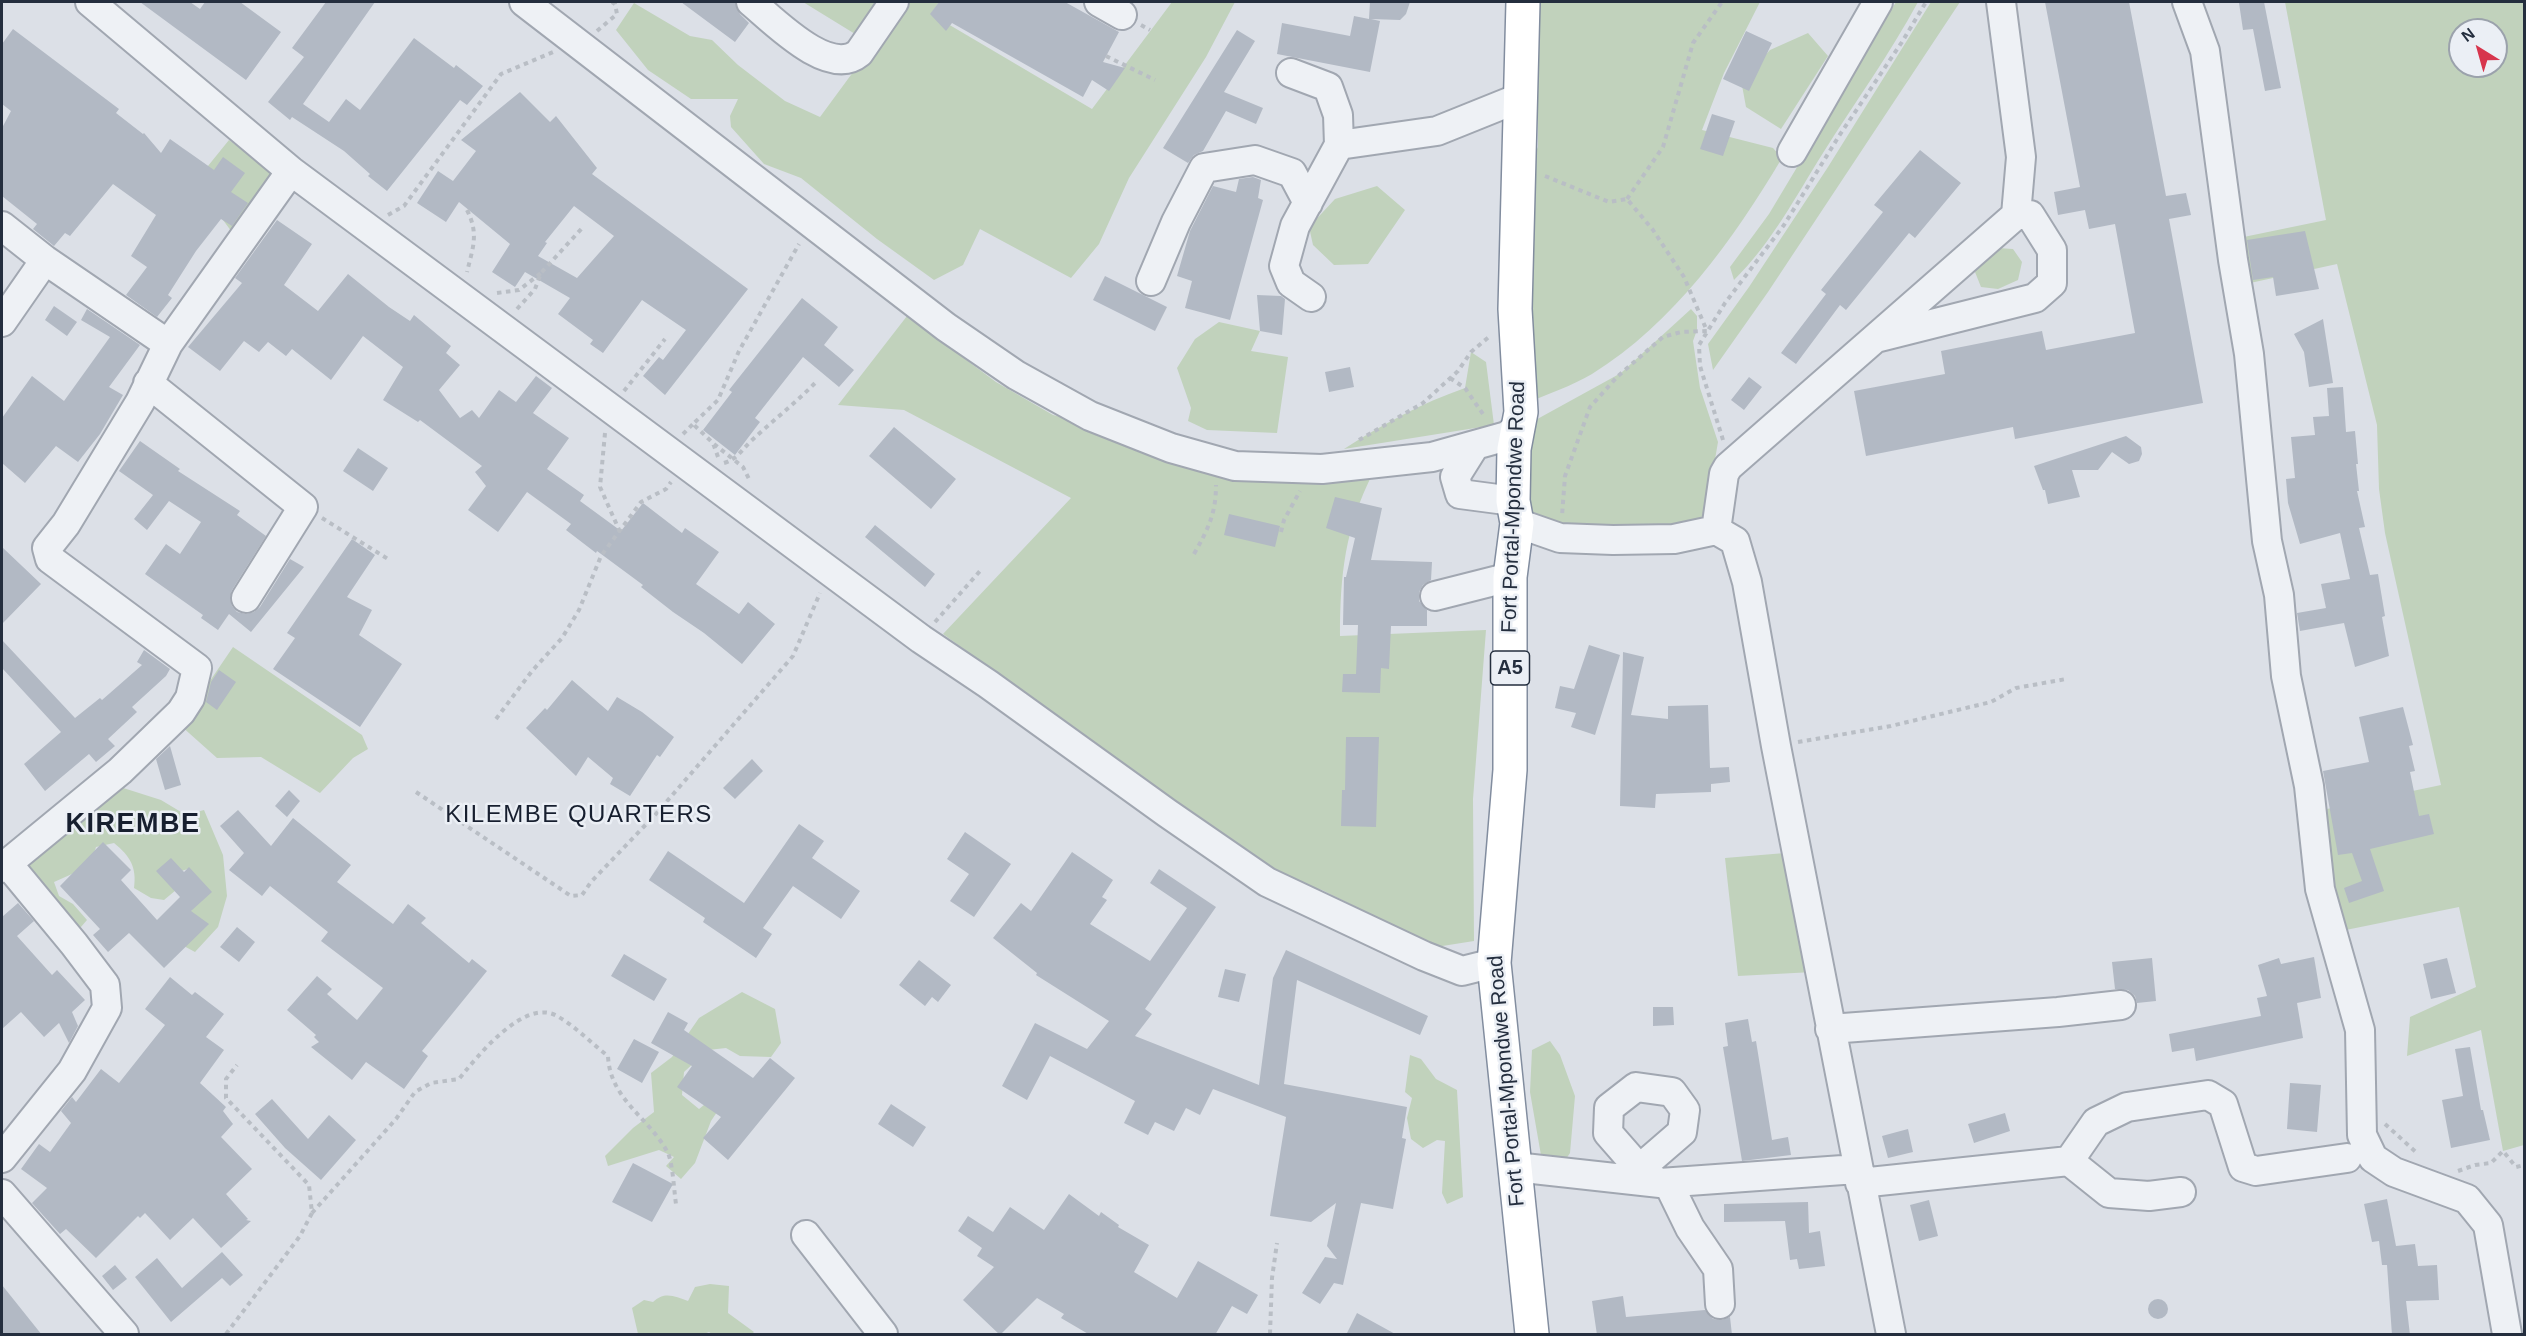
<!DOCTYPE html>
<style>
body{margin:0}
#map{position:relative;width:2526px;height:1336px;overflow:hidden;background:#dce0e7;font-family:Helvetica,sans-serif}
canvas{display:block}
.frame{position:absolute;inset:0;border:3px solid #242e3e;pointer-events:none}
.north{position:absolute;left:2448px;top:18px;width:60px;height:60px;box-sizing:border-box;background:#ebeff5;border:2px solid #9ba2ac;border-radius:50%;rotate:323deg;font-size:16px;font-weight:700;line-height:24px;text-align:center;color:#242e3e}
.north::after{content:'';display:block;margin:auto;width:21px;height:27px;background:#d7354d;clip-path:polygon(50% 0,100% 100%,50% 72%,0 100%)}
</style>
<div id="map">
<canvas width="2526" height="1336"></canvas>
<div class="frame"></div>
<div class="north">N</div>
</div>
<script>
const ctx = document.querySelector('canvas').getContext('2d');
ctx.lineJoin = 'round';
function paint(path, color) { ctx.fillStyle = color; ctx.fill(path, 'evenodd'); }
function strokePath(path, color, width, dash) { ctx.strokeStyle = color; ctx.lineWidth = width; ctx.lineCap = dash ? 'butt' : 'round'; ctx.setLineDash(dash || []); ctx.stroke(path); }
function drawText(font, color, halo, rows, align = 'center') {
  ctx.font = font + ' Helvetica,sans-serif'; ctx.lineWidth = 5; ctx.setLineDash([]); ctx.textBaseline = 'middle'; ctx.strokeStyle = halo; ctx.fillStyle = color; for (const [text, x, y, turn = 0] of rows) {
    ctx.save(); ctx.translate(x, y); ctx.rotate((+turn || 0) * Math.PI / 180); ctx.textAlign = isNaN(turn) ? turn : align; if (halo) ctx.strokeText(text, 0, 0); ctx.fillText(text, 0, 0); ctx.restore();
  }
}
paint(new Path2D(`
 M803 2H939L931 14 1092 109 1172 2H1235L1206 57 1129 178 1099 244 1071 278 980 229 963 265 934 280 877 239 801 178 764 164 731 127 730 116 738 99H691L648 70 616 30 634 3 690 36 712 40 738 65 785 101 820 117 873 45Z
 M1538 2H1760L1724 73 1702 130 1773 148 1782 158C1733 240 1674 323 1592 374 1572 386 1547 394 1525 404L1529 166 1538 147Z
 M1896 2H1918C1890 54 1855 102 1823 153 1796 196 1771 244 1734 280L1730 267 1769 214Z
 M1931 2H1960L1768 292 1713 370 1708 344 1749 287 1828 167Z
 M2285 2H2524V1145L2503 1151 2481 1030 2407 1056 2410 1017 2476 987 2459 907 2336 932 2322 810 2441 785 2385 533 2379 489 2377 425 2337 264 2241 285 2234 239 2326 220ZM2460 30H2496V66H2460Z
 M1808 33 1828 56 1781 129 1746 107 1741 80 1770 50Z
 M229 140 268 169 277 179 237 239 195 182Z
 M1377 186 1405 210 1368 264 1334 265 1313 245 1309 227 1335 199Z
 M1998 248 2013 249 2022 262 2018 280 1998 289 1981 287 1975 272 1984 258Z
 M1691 309 1697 316V330L1693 341 1700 388 1718 442 1709 494 1701 519 1665 539 1532 534 1521 428 1621 373Z
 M907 316 996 382 1053 415 1096 426 1180 466 1245 476 1373 473C1345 528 1340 575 1340 636L1486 630 1473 799 1474 941 1436 947 1322 890 1290 883 1190 813 943 634 1071 498 904 410 838 405Z
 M1219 322 1260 331 1251 351 1288 357 1277 433 1207 430 1188 421 1191 408 1177 368 1195 339Z
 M1471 352 1486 362 1494 425 1344 449C1383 424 1422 403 1465 388Z
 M233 647 362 735 368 749 353 758 320 793 261 757 217 758 180 725Z
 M117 786 161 800 186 815 204 810 223 855 227 896 218 927 195 952 182 945 180 927 195 905 188 869 178 872 176 890 164 900 151 898 134 888C137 867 130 856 114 843L96 847 90 866 54 882 59 896 73 904 87 920 74 935 17 852Z
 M1785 853 1813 972 1738 976 1725 858Z
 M742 992 775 1009 781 1043 771 1057 740 1056 726 1048 708 1050 684 1072 682 1095 699 1109 715 1096 729 1094 711 1121 695 1163 681 1179 666 1166 674 1157 659 1150 608 1166 605 1156 633 1128 654 1112 651 1073 672 1057 699 1018Z
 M1550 1041 1560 1055 1575 1096 1570 1153 1560 1168 1542 1161 1530 1092 1532 1050Z
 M1410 1055 1421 1059 1436 1079 1457 1090 1463 1197 1447 1204 1442 1193 1445 1141 1437 1140 1423 1148 1411 1139 1407 1118 1412 1098 1405 1092Z
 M710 1284 729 1286 728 1313 754 1332 752 1334H712L709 1332 704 1334H638L632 1308 644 1300 653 1302C664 1291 675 1296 688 1301L695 1287Z`), '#c1d2bc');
paint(new Path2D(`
 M140 2H190L200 9 205 2H240L281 32 246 80Z
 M326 2H375L303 104 329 122 346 99 360 110 414 38 454 68 456 65 483 86 467 105 460 100 387 191 368 176 370 174 344 151 292 117 290 120 268 102 304 57 292 48Z
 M681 2H735L740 14 749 23 735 42Z
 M939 2H1065L1119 32 1103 62 1125 68 1109 91 1092 80 1083 97 952 23 946 31 930 14Z
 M1370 2H1410L1406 14 1400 20 1371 19 1380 21 1370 72 1277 54 1282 23 1350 36 1354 16 1369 19Z
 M2045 2H2129L2166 196 2186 193 2191 215 2169 219 2203 403 2015 439 2013 427 1866 456 1854 391 1945 374 1941 351 2042 331 2046 350 2135 333 2115 224 2089 229 2085 210 2058 215 2054 192 2080 187Z
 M2250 2H2264L2281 88 2265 91 2253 29 2243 30 2239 3Z
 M13 29 119 109 116 113 143 134 144 133 161 153 170 139 214 170 223 157 245 173 231 192 248 203 232 226 221 219 196 251 168 295 172 298 157 317 126 295 147 267 131 256 156 215 113 184 70 236 65 233 54 246 33 229 37 224 2 196V128L11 111 2 104V44Z
 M1237 30 1255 41 1224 92 1263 108 1256 124 1226 111 1203 151 1194 155 1188 163 1163 148Z
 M1746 31 1772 43 1749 91 1723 79Z
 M520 92 550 122 556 116 597 168 592 174 748 289 665 395 643 376 659 357 663 360 686 330 642 300 603 353 590 344 593 340 558 314 570 298 525 272 515 287 492 272 510 244 459 202 446 222 417 203 438 171 453 181 476 151 461 140ZM574 206 614 236 577 278 538 256 547 243 545 242Z
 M1712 114 1735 121 1723 156 1700 149Z
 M1920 150 1961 183 1915 238 1909 233 1846 310 1840 305 1796 364 1781 353 1826 294 1821 290 1883 212 1874 205Z
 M1253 177 1261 180 1258 198 1263 200 1230 320 1185 308 1192 281 1177 276 1190 231 1213 186 1236 192 1239 179Z
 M277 220 312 244 284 285 318 311 348 274 389 307 410 321 414 315 451 346 446 353 460 365 439 390 460 418 472 410 479 418 499 390 516 402 536 376 552 388 533 413 569 438 547 469 584 495 580 501 621 531 643 503 682 533 685 528 719 552 696 584 739 614 748 602 775 624 742 664 704 633 673 612 641 587 643 585 597 551 596 553 566 530 571 524 527 492 498 532 468 510 486 486 475 472 482 466 420 420 418 422 383 400 403 367 363 336 331 380 292 349 286 356 268 342 259 352 244 341 220 371 188 347 242 283 235 278Z
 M2305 231 2319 289 2276 296 2273 277 2253 280 2247 240Z
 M1105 276 1167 307 1155 331 1093 300Z
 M1257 295 1281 296 1285 299 1282 335 1260 331Z
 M802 298 838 327 824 345 854 370 839 387 803 357 755 418 760 422 735 455 703 430 732 392 729 390Z
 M54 306 77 322 67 336 45 320Z
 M87 309 140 345 109 387 123 395 100 434 78 462 56 446 25 483 2 463V418L32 376 64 401 110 337 81 320Z
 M2323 319 2333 383 2309 387 2304 352 2294 334Z
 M1350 367 1354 387 1329 392 1325 372Z
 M1749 377 1762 387 1744 410 1731 400Z
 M2343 387 2346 432 2355 431 2358 464H2356L2359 491H2357L2365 527 2359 528 2370 575 2378 574 2385 616 2382 617 2389 656 2355 667 2344 623 2300 631 2297 613 2326 608 2321 584 2350 579 2340 533 2300 544 2288 503 2286 479 2295 478 2291 437 2315 435 2313 417 2329 416 2327 388Z
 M894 427 956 479 931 509 869 456Z
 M2126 436 2141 447 2142 454 2139 461 2129 464 2112 452 2098 470H2072L2080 497 2048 504 2045 490H2043L2034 466Z
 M140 441 180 469 178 471 240 511 237 515 266 536 232 590 230 598 232 606 237 612 246 614 254 612 260 607 290 559 304 567 251 632 229 614 218 630 201 618 203 615 145 574 166 544 180 554 201 522 169 501 147 530 134 519 153 495 119 471Z
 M358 448 388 468 373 491 343 471Z
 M1335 497 1382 508 1371 560 1432 562 1431 580 1423 585 1419 592V601L1427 610V626H1391L1389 669 1381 668 1380 693 1342 692 1343 674H1356L1358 625H1343L1344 577H1346L1355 538 1326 528Z
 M1229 514 1280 526 1275 547 1224 535Z
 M875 525 935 574 925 587 865 537Z
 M352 539 375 555 347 597 372 610 359 635 402 664 360 727 273 669 295 638 287 633Z
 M2 547 41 584 2 624Z
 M2 640 75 718 100 698 102 700 142 665 137 662 144 650 170 669 166 676 132 707 137 712 108 739 115 746 96 762 89 754 45 791 24 764 61 732 2 668Z
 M1589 645 1620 655 1595 735 1571 727 1576 713 1555 708 1560 686 1574 689Z
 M1623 652 1644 657 1631 715 1668 719V706L1708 705 1710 768 1729 767 1730 782 1711 784V792L1656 794 1655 808 1620 806Z
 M219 670 236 682 217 710 206 702 211 682Z
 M572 680 608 711 617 697 642 712 674 737 660 757 657 755 630 796 610 784 613 778 588 757 576 776 526 728 545 708 547 710Z
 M2403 707 2413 745 2409 746 2415 771 2410 772 2419 816 2429 814 2434 834 2370 849 2384 891 2349 903 2344 888 2362 881 2352 853 2338 855 2323 771 2369 762 2359 717Z
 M1346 737H1379L1376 827 1341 826 1342 790H1345Z
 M170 746 181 785 165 790 156 759Z
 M752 759 763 771 735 799 723 788Z
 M289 790 300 801 287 817 275 806Z
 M238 810 271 846 293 818 351 865 337 882 393 924 408 904 426 918 421 923 469 963 472 959 487 971 422 1051 428 1056 404 1089 366 1062 352 1080 311 1047 319 1042 314 1037 316 1035 287 1010 317 976 332 989 327 994 357 1020 383 988 321 941 328 932 270 886 262 896 229 870 244 853 220 826Z
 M799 824 824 841 812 858 860 891 841 919 793 886 763 928 772 934 756 958 703 922 705 918 649 880 668 851 744 903Z
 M965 832 1011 864 974 917 950 901 969 874 947 859Z
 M103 842 131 870 121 880 157 920 180 897 156 871 171 858 184 872 189 867 212 892 191 911 209 924 164 968 129 933 108 952 93 935 100 929 60 886Z
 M1072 852 1113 880 1102 897 1107 900 1090 924 1150 961 1187 908 1150 883 1159 869 1216 907 1145 1009 1152 1014 1135 1036 1259 1085 1273 978 1286 950 1428 1016 1420 1035 1297 980 1284 1084 1407 1107 1402 1138 1406 1139 1393 1209 1361 1203 1343 1285 1334 1283 1320 1304 1302 1293 1325 1257 1337 1259 1327 1246 1336 1203 1311 1222 1270 1216 1286 1117 1213 1089 1200 1115 1186 1108 1174 1131 1155 1122 1148 1135 1124 1123 1135 1101 1050 1056 1027 1100 1002 1086 1035 1023 1087 1049 1109 1021 1036 975 1037 973 993 938 1021 903 1031 911Z
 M18 903 34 921 17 936 52 975 57 970 85 1000 72 1012 78 1026 69 1043 59 1023 44 1037 21 1012 2 1029V917Z
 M237 927 255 942 239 962 220 947Z
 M624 954 667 979 654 1001 611 976Z
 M2314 957 2321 998 2297 1003 2303 1038 2196 1061 2194 1048 2172 1052 2169 1034 2261 1016 2257 998 2267 996 2258 965 2279 958 2281 964Z
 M2152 958 2156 1001 2137 1003 2135 996 2128 990 2115 989 2112 962Z
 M2447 958 2456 993 2431 999 2423 964Z
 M919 960 951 985 938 1002 932 997 925 1006 899 985Z
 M1225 969 1246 974 1239 1002 1218 997Z
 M170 977 192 995 195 992 224 1014 206 1037 224 1050 200 1083 226 1107 223 1111 233 1124 221 1137 252 1169 226 1194 248 1219 246 1220 251 1221 221 1248 193 1218 170 1240 145 1213 140 1218 138 1216 96 1258 66 1229 60 1234 32 1203 47 1188 21 1169 39 1144 50 1152 71 1123 61 1111 72 1097 76 1102 101 1069 119 1083 165 1025 145 1009Z
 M1653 1007H1673L1674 1025 1653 1026Z
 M668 1012 688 1023 684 1030 753 1078 770 1058 795 1078 728 1160 703 1138 721 1117 677 1087 692 1066 651 1043Z
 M1748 1019 1752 1042 1756 1041 1772 1140 1788 1137 1791 1155 1742 1161 1723 1047 1728 1046 1725 1023Z
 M634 1039 659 1052 642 1083 617 1069Z
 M2470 1047 2481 1110H2483L2490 1140 2451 1148 2442 1100 2463 1096 2455 1049Z
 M2290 1083 2321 1085 2317 1132 2287 1129Z
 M272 1099 308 1139 329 1115 356 1140 321 1180 285 1148 255 1114Z
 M891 1104 926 1127 913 1147 878 1124Z
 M2005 1113 2010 1131 1974 1143 1968 1124Z
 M1908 1129 1913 1152 1888 1158 1882 1136Z
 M633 1163 673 1184 652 1222 612 1202Z
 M1069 1194 1099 1216 1101 1212 1119 1225 1118 1227 1149 1245 1134 1272 1177 1298 1198 1261 1258 1295 1247 1314 1232 1306 1215 1335H1090L1061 1318 1064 1314 1037 1298 1000 1335 963 1300 994 1267 977 1256 982 1248 958 1231 968 1216 993 1232 1010 1207 1044 1230Z
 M2387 1199 2396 1246 2415 1244 2418 1266 2437 1265 2439 1300 2406 1301 2410 1335H2392L2387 1265H2382L2379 1241 2372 1242 2364 1204Z
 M1929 1200 1938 1236 1919 1241 1910 1205Z
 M1808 1202 1809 1233 1820 1231 1825 1266 1799 1269 1797 1259 1790 1260 1785 1221 1724 1222V1204Z
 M222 1252 243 1275 230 1286 222 1278 171 1322 135 1277 157 1258 182 1288Z
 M115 1265 127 1279 113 1290 102 1276Z
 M2 1285 42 1335H2Z
 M1623 1296 1626 1317 1705 1310 1713 1319 1722 1320 1730 1317 1732 1335H1597L1592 1301Z
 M2148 1309a10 10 0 1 1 20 0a10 10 0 1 1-20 0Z
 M1357 1313 1397 1335H1346Z`), '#b2b9c4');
const minor = new Path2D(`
 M90 2 291 171 921 639 988 684 1167 813 1267 882 1424 956 1462 971 1494 963
 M524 2 946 327 1016 375 1090 416 1171 448 1235 466 1322 469 1432 457 1507 436 1520 425
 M751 2C774 21 829 78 859 53L894 2
 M1099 2 1122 15
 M2001 2 2021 157 2016 215
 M2187 2 2205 51 2233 260 2249 354 2267 541 2279 595 2286 676 2309 786 2320 889 2360 1030 2362 1135 2373 1158 2394 1172 2467 1199 2488 1225 2507 1334
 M1291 73 1328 87 1338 115 1339 145 1295 226 1284 266 1291 283 1311 297
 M1339 145 1437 131 1519 98
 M1792 152 1878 2
 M2 226 45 260 168 344
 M1151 281 1176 222 1204 168 1255 160 1292 173 1308 203
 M2 322 45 260
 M148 383 303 507 246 598
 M1475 445 1455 477 1460 494 1513 501
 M1517 523 1560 538 1613 540 1674 539 1716 530 1735 541 1747 582 1776 746 1891 1334
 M1716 530 1724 474 1728 467 2016 215H2030L2052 250V283L2035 298 1876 338
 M1435 596 1510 577
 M2 868 120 771 181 712 190 698 197 668 50 559 47 548 66 524 140 402 168 344 291 171
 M1830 1029 2058 1012 2121 1005
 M2 1158 72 1071 107 1008 105 985 74 944 7 863
 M2069 1161 2096 1122 2127 1107 2208 1095 2223 1104 2243 1167 2256 1171 2347 1158
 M1515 1167 1660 1183 1857 1169
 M1643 1173 1645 1164 1682 1132 1685 1110 1672 1092 1636 1087 1609 1108 1608 1133 1643 1173 1660 1183
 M1668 1183 1690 1228 1718 1269 1720 1304
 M1860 1183 2069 1161 2109 1193 2149 1196 2181 1192
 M2 1194 124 1334
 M806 1235 883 1334`);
const highway = new Path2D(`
 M1523 2 1515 309 1521 412 1514 449 1513 501 1517 523 1510 577V770L1494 963 1532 1334`);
strokePath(minor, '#a1a7b1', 32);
strokePath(highway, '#828d9f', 36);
strokePath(new Path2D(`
 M1141 25 1150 30
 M597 31 617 14 615 4 612 2
 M1106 56 1155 80
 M1545 176 1609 202 1627 199 1653 230 1684 277 1707 331 1681 332 1663 337 1618 376 1590 407 1565 476 1562 516
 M1627 199 1663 147 1693 43 1722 2
 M467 210C479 234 473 247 467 272
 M388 215 404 206 501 74 553 52
 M497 293 519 290 541 273
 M517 309 535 289 541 273 584 226
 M1450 378 1465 388 1485 417
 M624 391 665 339
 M605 433 600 487 620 532
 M683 434 693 424
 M1359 440 1423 403 1458 371 1471 352 1490 336
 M1723 440 1700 366 1699 345 1725 303 1784 225 1839 136 1902 42 1926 2
 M714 444 743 467 750 481
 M718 457 713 443 693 424 718 400 739 351 799 244
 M724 463C737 459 741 451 750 442 772 421 796 403 818 380
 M322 518 388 559
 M1281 532 1284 520 1300 491
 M1194 554C1208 529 1216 514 1216 485
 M935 622 980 571
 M496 719 532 671 562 638 579 610 601 556 641 502 666 489 671 482
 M1798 742 1891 726 1991 702 2016 688 2066 679
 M416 792 571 896 582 895 591 882 655 815 793 656 820 593
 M2385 1124 2417 1153
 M2458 1171 2475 1165 2491 1163 2503 1151 2516 1167 2524 1165
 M312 1213 396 1119 415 1092 431 1083 459 1079C476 1058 524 997 557 1016 575 1026 591 1043 608 1056 610 1100 649 1117 668 1153 673 1165 674 1191 676 1204
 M226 1334 300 1236 312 1213 309 1185 226 1098V1079L237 1065
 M1270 1334 1272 1278 1277 1243`), '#b9bec5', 4, [4.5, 4.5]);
strokePath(minor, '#eef1f5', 28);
strokePath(highway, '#fff', 33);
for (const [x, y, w] of [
 [1510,668,39]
]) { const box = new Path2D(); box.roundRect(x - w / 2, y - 17, w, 34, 4.5); ctx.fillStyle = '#ebeff5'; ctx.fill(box); strokePath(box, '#242e3e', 1.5); }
drawText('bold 20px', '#242e3e', null, [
 ["A5",1510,668]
]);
drawText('21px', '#242e3e', '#ebeff5', [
 ["Fort Portal-Mpondwe Road",1514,507,-88],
 ["Fort Portal-Mpondwe Road",1507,1081,-95]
]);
ctx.letterSpacing = '1.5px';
drawText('24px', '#171f2f', '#ebeff5', [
 ["KILEMBE QUARTERS",579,815]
]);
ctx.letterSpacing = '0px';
ctx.letterSpacing = '1.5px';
drawText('bold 27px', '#171f2f', '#ebeff5', [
 ["KIREMBE",133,825]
]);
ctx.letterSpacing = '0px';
</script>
